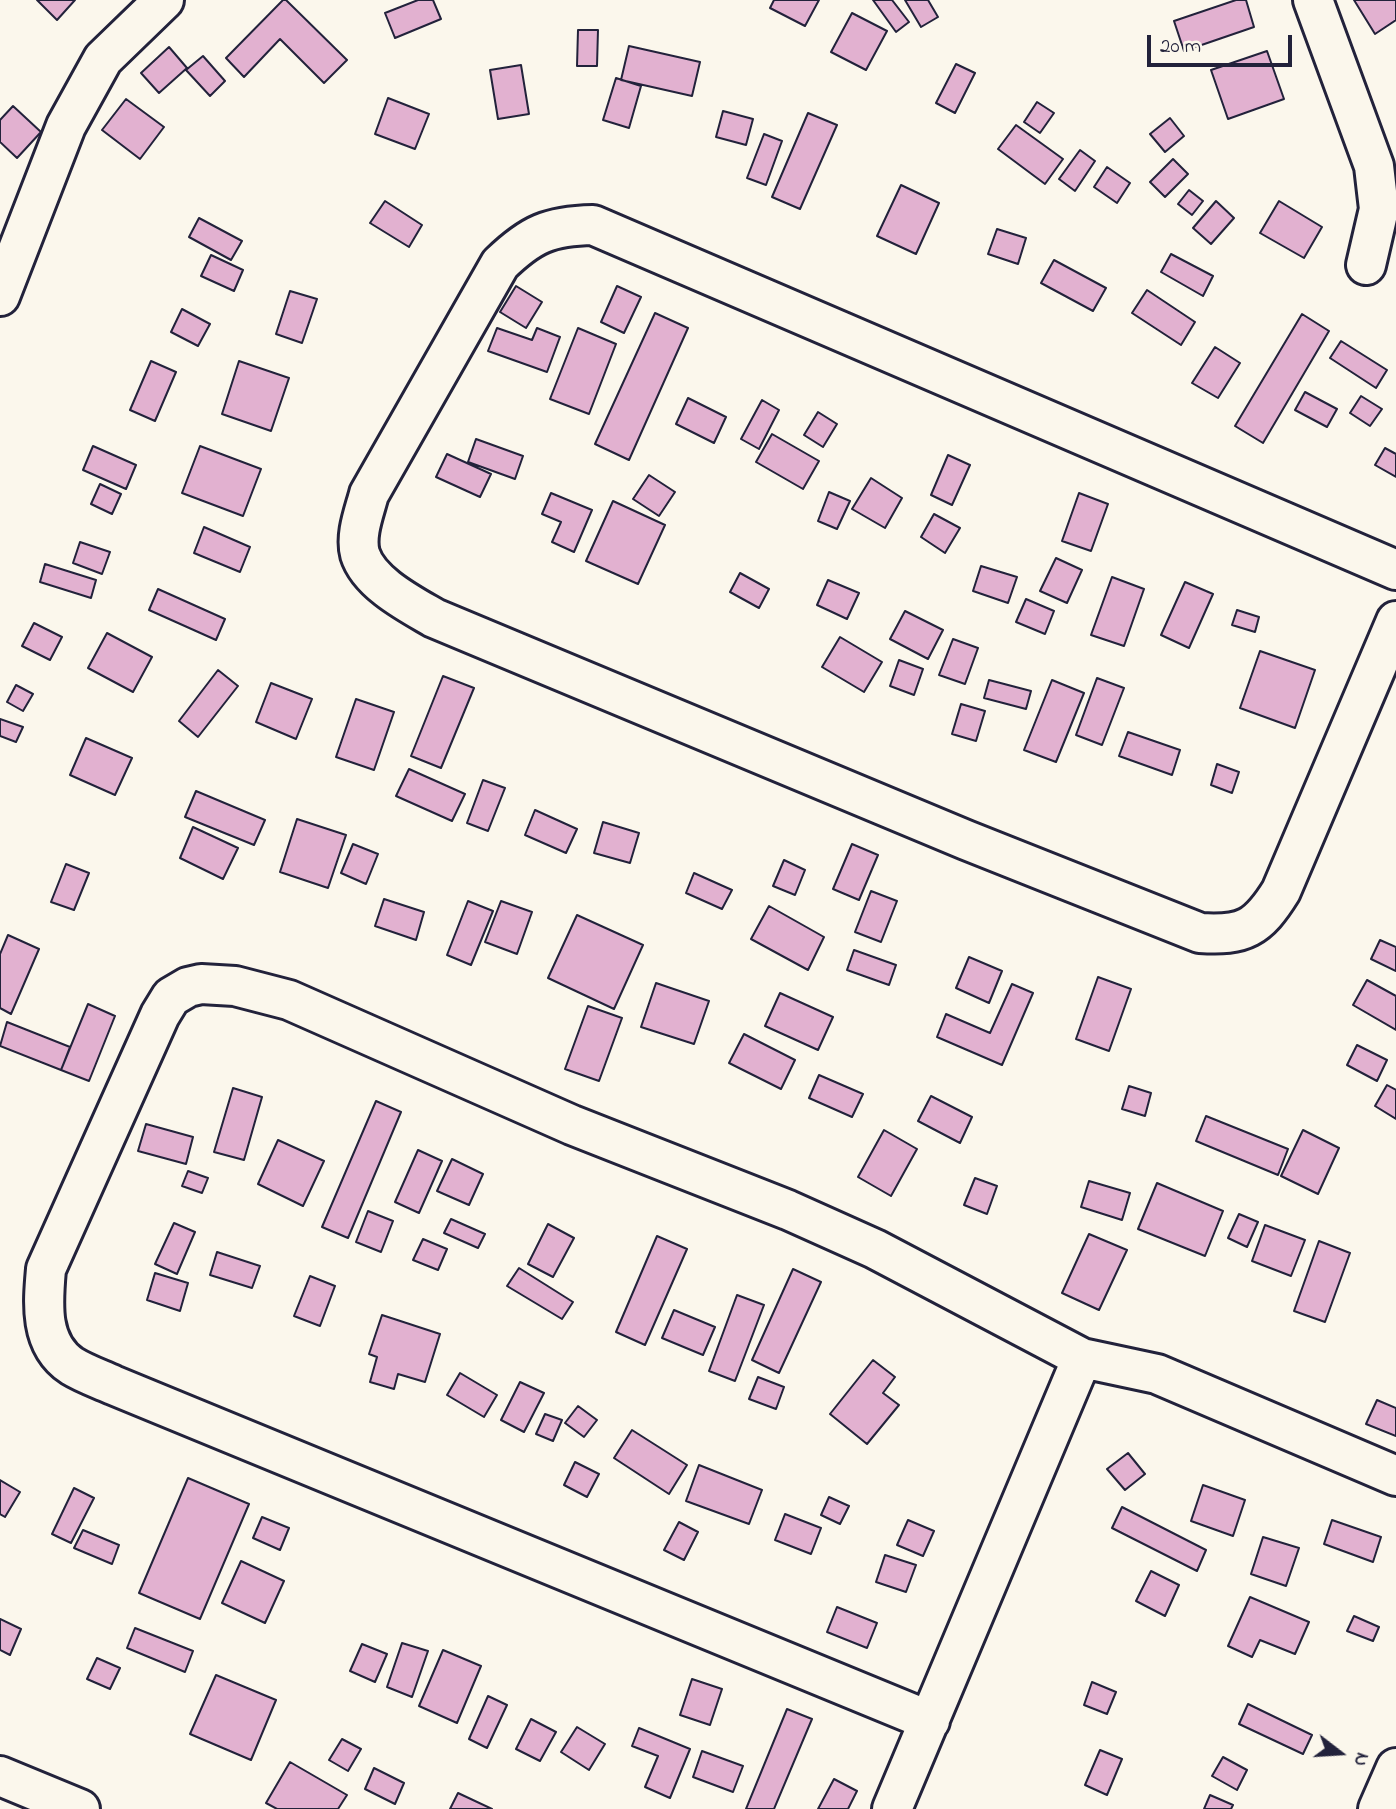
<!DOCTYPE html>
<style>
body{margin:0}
#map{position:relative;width:1396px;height:1809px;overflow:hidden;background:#fbf7ec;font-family:"Indie Flower",sans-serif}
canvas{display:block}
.north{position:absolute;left:1305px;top:1718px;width:70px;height:70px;-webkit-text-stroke:5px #fbf7ec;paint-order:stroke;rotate:107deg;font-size:19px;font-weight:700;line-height:28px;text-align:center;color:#22223b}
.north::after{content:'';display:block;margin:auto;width:24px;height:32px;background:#22223b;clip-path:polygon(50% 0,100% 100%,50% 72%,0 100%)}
.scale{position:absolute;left:1147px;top:35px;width:145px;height:32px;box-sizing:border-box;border:4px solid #22223b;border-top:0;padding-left:9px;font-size:21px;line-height:24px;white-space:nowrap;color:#22223b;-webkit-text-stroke:5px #fbf7ec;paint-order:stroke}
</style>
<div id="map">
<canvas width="1396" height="1809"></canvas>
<div class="north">N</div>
<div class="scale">20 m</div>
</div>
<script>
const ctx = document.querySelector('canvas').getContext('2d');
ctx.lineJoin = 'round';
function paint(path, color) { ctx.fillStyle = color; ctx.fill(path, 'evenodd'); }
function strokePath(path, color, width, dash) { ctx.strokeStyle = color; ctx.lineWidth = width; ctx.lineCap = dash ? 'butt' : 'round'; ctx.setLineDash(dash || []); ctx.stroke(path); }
const building = new Path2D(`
 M37 0H75L57 20Z
 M283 0H286L347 60 324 83 280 39 244 77 226 58Z
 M418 0H433L441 19 395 38 385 13Z
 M774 0H819L805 26 770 8Z
 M873 0H892L909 22 896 32Z
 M905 0H928L938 17 921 27Z
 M1236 0H1246L1254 27 1184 51 1174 21Z
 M1354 0H1396V20L1375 34Z
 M852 13 887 31 866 70 831 52Z
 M578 30H598L597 66H577Z
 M629 46 700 62 692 96 621 80Z
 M169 47 187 68 159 93 141 73Z
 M1267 51 1284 99 1228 119 1211 70Z
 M203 56 225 81 210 96 186 70Z
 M956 64 975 73 955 113 936 103Z
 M521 65 529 114 498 119 490 70Z
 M616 78 641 86 629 128 603 120Z
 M388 98 429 114 415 149 375 134Z
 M126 99 164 127 140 159 102 130Z
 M1037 102 1054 113 1040 133 1024 122Z
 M13 106 41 132 17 158 0 142V120Z
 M723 111 753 119 746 145 716 137Z
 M808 113 837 125 800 209 772 197Z
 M1170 118 1184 136 1165 152 1150 134Z
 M1016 125 1063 159 1045 184 998 149Z
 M764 134 782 141 766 185 747 178Z
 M1080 150 1095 161 1075 191 1059 179Z
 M1173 159 1188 174 1165 197 1150 182Z
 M1107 167 1130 183 1117 203 1094 187Z
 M901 185 939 203 916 254 877 236Z
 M1189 190 1203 201 1192 215 1178 204Z
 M385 201 422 225 409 247 370 223Z
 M1216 201 1234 218 1211 244 1193 228Z
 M1279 201 1322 227 1304 258 1260 233Z
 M199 218 242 241 231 260 189 237Z
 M997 229 1026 238 1018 264 988 254Z
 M1171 254 1213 276 1203 296 1161 272Z
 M211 255 243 270 234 291 201 276Z
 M1054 260 1106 288 1093 311 1041 283Z
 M516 286 542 302 526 328 500 312Z
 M617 286 641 297 624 333 601 322Z
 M1147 290 1195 322 1181 345 1132 313Z
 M290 291 317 299 302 343 276 334Z
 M182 309 210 324 198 346 171 332Z
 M655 313 688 328 629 460 595 444Z
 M1302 314 1329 331 1263 443 1235 426Z
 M497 328 532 340 537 328 560 337 547 372 488 351Z
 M578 328 616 344 589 414 550 399Z
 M1341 341 1387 370 1376 388 1330 358Z
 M1215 347 1240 363 1218 398 1192 383Z
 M151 361 176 372 155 421 130 410Z
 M239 361 289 378 271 431 222 414Z
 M1305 392 1337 409 1327 427 1295 410Z
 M1361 396 1382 409 1370 426 1350 413Z
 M688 398 726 417 714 443 676 424Z
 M762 400 779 410 759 449 741 439Z
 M818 412 837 424 823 447 804 435Z
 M772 434 819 461 803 489 756 462Z
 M476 439 523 456 515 479 468 462Z
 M93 446 136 465 126 489 83 470Z
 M200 446 261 469 243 516 182 493Z
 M1385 448 1396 454V477L1375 465Z
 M447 454 491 474 480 497 436 477Z
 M948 455 970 465 952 505 931 495Z
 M649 475 675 492 659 516 633 499Z
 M871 478 902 498 885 528 852 509Z
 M100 484 121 494 112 514 91 504Z
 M829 492 850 501 837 529 818 521Z
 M551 493 592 510 574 552 552 542 561 522 542 514Z
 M1079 493 1108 504 1091 551 1062 541Z
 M613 501 665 525 638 584 586 561Z
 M934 514 960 528 945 553 921 537Z
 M204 527 250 547 240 572 194 553Z
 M80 542 110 552 102 574 73 563Z
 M1056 558 1082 570 1067 603 1040 591Z
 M45 564 96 580 91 598 40 582Z
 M981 566 1017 577 1008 603 973 591Z
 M740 573 769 589 759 608 730 592Z
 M1112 577 1144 589 1124 646 1091 635Z
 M828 580 859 593 847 619 817 605Z
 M1185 582 1213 594 1189 648 1161 635Z
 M158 589 225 619 216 640 149 610Z
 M1026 599 1054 611 1045 634 1016 622Z
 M1237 610 1259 617 1255 632 1232 625Z
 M905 611 943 630 928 659 890 639Z
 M34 623 62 637 50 660 22 646Z
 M107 633 152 657 133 692 88 668Z
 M840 637 882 662 864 692 822 667Z
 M953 639 978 648 965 684 939 675Z
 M1260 651 1315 670 1295 728 1240 708Z
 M899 660 923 669 914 695 890 686Z
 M218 670 238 686 198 737 179 721Z
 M443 676 474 688 441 768 411 756Z
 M1097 678 1124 688 1102 745 1076 735Z
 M989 680 1031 691 1026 709 984 698Z
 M1052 680 1084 693 1056 762 1024 750Z
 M271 683 312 699 296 739 256 722Z
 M16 685 33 694 23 711 7 702Z
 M356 699 394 712 374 770 336 757Z
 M961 704 985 711 976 741 952 734Z
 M0 719 23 727 16 742 0 736Z
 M1128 732 1180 750 1172 775 1119 756Z
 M86 738 132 758 115 795 70 775Z
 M1217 764 1239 772 1232 793 1211 785Z
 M409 769 465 794 452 821 396 796Z
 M483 780 505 788 488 831 467 823Z
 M196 791 265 820 254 845 185 817Z
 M535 810 577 829 566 853 525 835Z
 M297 819 346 835 328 888 280 872Z
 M603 822 639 833 630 863 594 853Z
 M193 827 238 848 223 879 180 858Z
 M353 844 378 854 366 884 341 873Z
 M852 844 878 855 859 900 833 889Z
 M784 860 805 870 795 895 773 886Z
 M66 864 89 873 74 910 51 902Z
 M694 873 732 890 722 909 686 893Z
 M871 891 897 901 881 942 855 932Z
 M384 899 424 912 416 940 375 926Z
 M468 901 493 911 471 965 447 955Z
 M501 901 532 912 517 954 485 942Z
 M769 906 824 937 808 970 751 939Z
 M577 915 643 945 614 1009 548 978Z
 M8 935 39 949 11 1014 0 1008V954Z
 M1380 940 1396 947V971L1371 959Z
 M854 950 896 965 889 985 847 970Z
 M969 957 1002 971 989 1003 956 988Z
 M1098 977 1131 989 1109 1051 1076 1039Z
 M1367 980 1396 996V1030L1353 1005Z
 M656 983 709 1001 694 1044 641 1027Z
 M1012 984 1033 993 1002 1065 937 1037 946 1014 990 1033Z
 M780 993 833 1017 818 1050 765 1026Z
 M88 1004 115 1016 89 1081 61 1070Z
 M588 1006 622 1018 599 1081 565 1069Z
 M7 1022 70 1047 61 1070 0 1046Z
 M744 1034 795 1060 781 1089 729 1063Z
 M1357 1045 1387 1060 1377 1081 1347 1065Z
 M819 1075 863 1094 852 1117 809 1098Z
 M1387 1085 1396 1090V1119L1375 1106Z
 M1129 1086 1151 1093 1145 1116 1122 1109Z
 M233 1088 262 1097 244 1160 214 1152Z
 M931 1096 972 1117 960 1143 918 1121Z
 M376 1101 401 1112 348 1238 322 1227Z
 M1206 1116 1288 1149 1278 1175 1196 1141Z
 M146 1124 193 1137 186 1164 138 1151Z
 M884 1130 917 1149 891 1196 858 1177Z
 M1303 1130 1339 1148 1318 1194 1281 1176Z
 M278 1140 324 1161 303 1206 258 1184Z
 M418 1150 442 1161 419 1213 395 1202Z
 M452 1159 483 1174 469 1205 437 1191Z
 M188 1171 208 1178 202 1193 182 1186Z
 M975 1178 997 1186 987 1214 964 1205Z
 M1089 1181 1130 1193 1122 1220 1081 1207Z
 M1157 1183 1223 1211 1205 1256 1138 1229Z
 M368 1211 393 1221 381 1252 356 1242Z
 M1239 1214 1258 1222 1247 1247 1228 1238Z
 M451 1219 485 1234 478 1248 444 1233Z
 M174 1223 195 1232 177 1274 155 1264Z
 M548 1224 574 1238 553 1277 528 1264Z
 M1265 1225 1305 1240 1291 1276 1252 1261Z
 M1089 1234 1127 1250 1099 1310 1062 1293Z
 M657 1236 687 1249 645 1345 616 1332Z
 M423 1239 447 1249 438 1270 413 1260Z
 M1319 1241 1350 1253 1325 1322 1294 1311Z
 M217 1252 260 1266 252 1288 210 1275Z
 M519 1268 573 1302 562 1319 507 1286Z
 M793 1269 821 1282 779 1373 752 1360Z
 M155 1273 188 1283 180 1311 147 1300Z
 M310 1276 335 1286 320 1326 294 1316Z
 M737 1295 764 1305 735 1381 709 1371Z
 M674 1310 715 1327 703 1355 662 1338Z
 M382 1315 440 1334 425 1382 398 1374 394 1389 370 1382 377 1357 369 1354Z
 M873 1360 895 1377 883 1393 899 1405 867 1444 830 1414Z
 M460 1373 497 1395 484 1417 447 1395Z
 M758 1377 784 1387 776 1409 749 1399Z
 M520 1382 544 1393 524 1432 501 1420Z
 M1377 1400 1396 1408V1436L1366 1424Z
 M578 1406 597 1420 584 1437 565 1423Z
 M545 1414 562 1420 553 1441 536 1434Z
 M632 1430 687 1465 669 1494 614 1458Z
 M1128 1453 1145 1474 1125 1490 1107 1469Z
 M575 1462 599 1474 587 1497 564 1485Z
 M699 1465 762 1490 749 1524 686 1501Z
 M188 1478 249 1504 200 1619 139 1593Z
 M0 1480 20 1492 5 1517 0 1514Z
 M1203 1485 1245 1500 1233 1536 1191 1521Z
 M74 1488 94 1498 71 1543 52 1534Z
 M829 1497 849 1506 840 1524 821 1515Z
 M1122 1507 1206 1550 1197 1571 1112 1528Z
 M785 1514 821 1528 811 1554 775 1540Z
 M262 1517 289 1528 280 1550 253 1538Z
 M908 1520 934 1531 923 1556 897 1545Z
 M1332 1520 1381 1537 1373 1562 1324 1544Z
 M679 1522 698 1532 684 1560 664 1550Z
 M83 1530 119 1545 112 1564 74 1548Z
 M1263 1537 1299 1548 1286 1586 1251 1574Z
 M885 1555 916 1565 906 1592 876 1582Z
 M241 1561 284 1581 265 1623 222 1603Z
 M1151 1571 1179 1585 1165 1616 1136 1601Z
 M1250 1597 1309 1622 1295 1654 1260 1640 1252 1657 1228 1646Z
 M837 1607 877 1623 867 1648 827 1632Z
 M1354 1616 1379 1627 1373 1641 1347 1631Z
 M0 1619 21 1629 10 1655 0 1650Z
 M135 1628 193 1651 185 1672 127 1648Z
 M402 1643 428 1651 412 1697 387 1687Z
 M362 1644 387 1654 375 1682 350 1671Z
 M443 1650 481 1666 457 1723 419 1706Z
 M97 1658 120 1668 110 1689 87 1679Z
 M216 1675 276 1700 251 1760 190 1734Z
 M692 1679 722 1689 710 1725 680 1715Z
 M1092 1682 1116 1692 1107 1714 1084 1705Z
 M488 1696 507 1705 487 1748 469 1739Z
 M1248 1704 1312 1735 1303 1754 1239 1724Z
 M787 1709 812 1719 774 1809H746Z
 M531 1719 556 1732 540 1761 516 1749Z
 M577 1727 605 1744 589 1770 561 1752Z
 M639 1728 690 1749 670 1798 645 1787 658 1756 632 1746Z
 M342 1739 361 1749 348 1771 329 1760Z
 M1100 1750 1122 1759 1107 1795 1085 1785Z
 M702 1751 743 1766 733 1792 693 1777Z
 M1223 1757 1247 1770 1237 1790 1212 1776Z
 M290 1762 347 1795 338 1809H277L266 1803Z
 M374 1768 404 1783 395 1804 365 1789Z
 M834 1779 857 1791 848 1809H818Z
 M458 1793 492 1809H450Z
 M1210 1795 1233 1805 1231 1809H1204Z`);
paint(building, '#e2b1d0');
strokePath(building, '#22223b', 2);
const street = new Path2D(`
 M1313 0 1374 166 1379 209 1366 265
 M0 296 66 126 103 59 164 0
 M1396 570 593 225C549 226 531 234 500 264L369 494C364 513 355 535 360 554 369 583 410 604 434 618L966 840 1200 933C1244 936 1258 928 1281 891L1396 621
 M930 1721 113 1385C100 1379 85 1374 72 1366 39 1344 43 1303 46 1269L160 1015 171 997 188 987 201 984 235 986 289 1000 572 1125 788 1210 875 1249 1082 1358 1157 1374 1396 1476
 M0 1776 80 1809
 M892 1809 1082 1358
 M1378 1809 1396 1768`);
strokePath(street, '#22223b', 44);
strokePath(street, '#fbf7ec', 38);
</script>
